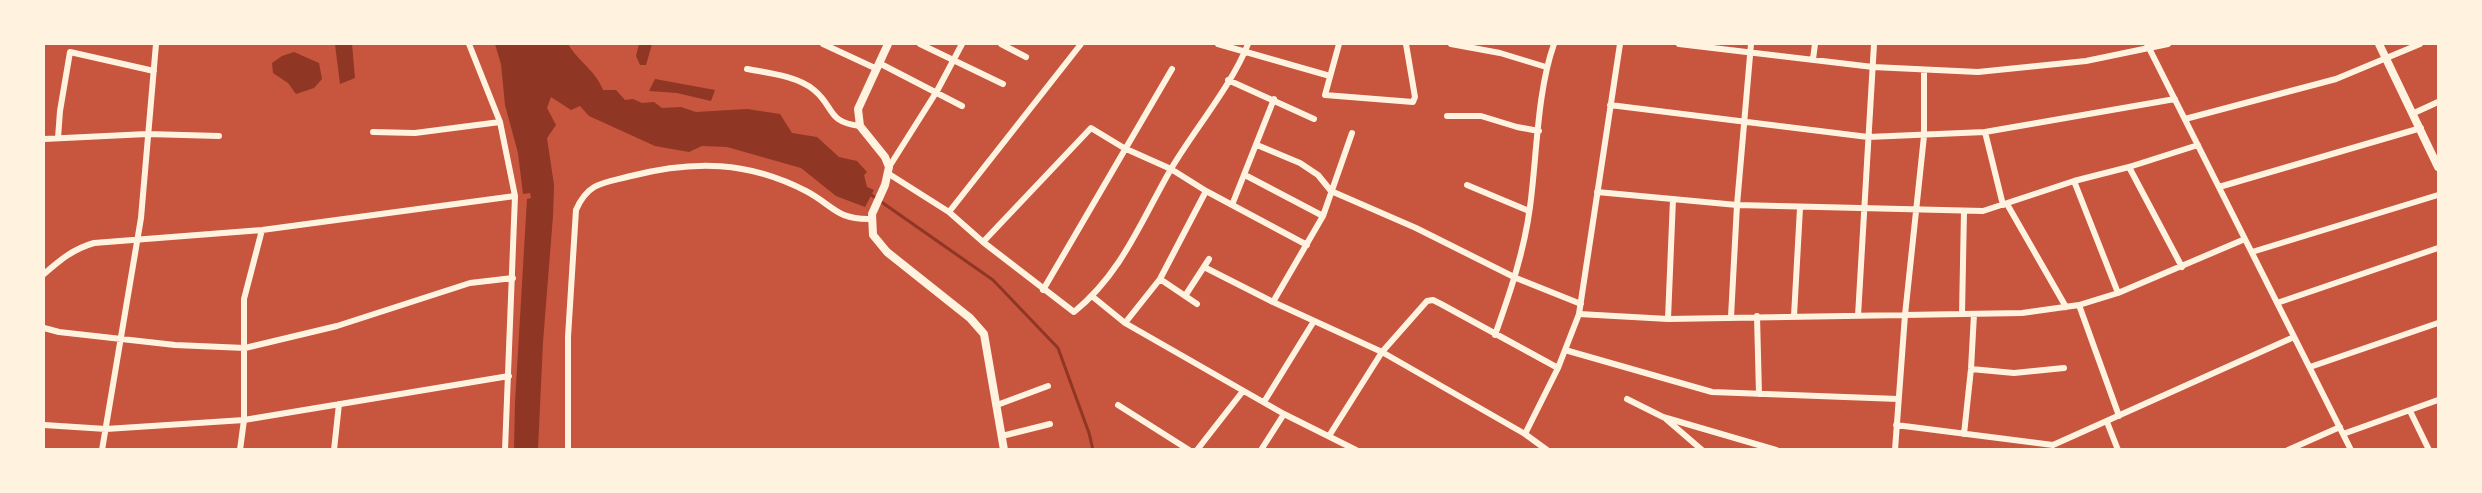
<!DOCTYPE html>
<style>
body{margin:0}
#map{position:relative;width:2482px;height:493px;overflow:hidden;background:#c8553d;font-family:Montserrat,sans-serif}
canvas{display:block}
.frame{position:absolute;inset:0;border:45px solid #fff3e0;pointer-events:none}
</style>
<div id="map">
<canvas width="2482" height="493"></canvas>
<div class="frame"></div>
</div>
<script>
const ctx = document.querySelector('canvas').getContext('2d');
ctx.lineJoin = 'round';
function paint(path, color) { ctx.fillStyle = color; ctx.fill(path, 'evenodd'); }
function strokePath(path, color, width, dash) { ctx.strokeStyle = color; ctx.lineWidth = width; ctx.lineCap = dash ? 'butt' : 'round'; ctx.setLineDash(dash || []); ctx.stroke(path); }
paint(new Path2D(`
 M335 44H352L355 78 340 84Z
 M495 44H568C578 61 596 71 603 90H616L625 100 633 99 642 103 654 102 662 108 681 107 696 112 747 109 780 114 792 133 817 137 839 157 857 161 867 172 864 175 867 187 874 190 865 207 836 196 801 168 727 147 702 146 689 152 655 146 589 116 580 106 571 110 551 97 547 108 556 125 547 138 554 185 553 216 543 342 538 449H514L515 403 527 199 531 198 530 193 523 194 518 153 505 105 501 64Z
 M639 44H652L646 65H640L636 56Z
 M294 52 319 63 322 79 314 88 296 94 288 83 273 73 272 63 282 56Z
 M655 79 715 90 711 101 677 93 649 91Z`), '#8f3625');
strokePath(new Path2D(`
 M870 194 993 280 1058 348 1089 433 1093 450`), '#8f3625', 3);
strokePath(new Path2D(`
 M469 44 500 122 515 196 505 450
 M823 44 877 69
 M920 44 1003 84
 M1001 44 1026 57
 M1218 44 1330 76
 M1339 44 1325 95 1413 102 1415 97 1406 44
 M1451 44 1500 53 1546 67
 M1679 44 1873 67 1978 72 2086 61 2168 44
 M2147 44 2351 450
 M1813 59 1815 44
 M879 63 962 106
 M747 69C768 73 797 76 814 90 835 107 826 122 860 126
 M1228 80 1314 119
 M1610 105 1868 137 1985 132 2175 99
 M2414 113 2438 102
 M1447 116H1481L1517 127 1539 131
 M2185 119 2336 79 2420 44
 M373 132 415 133 500 122
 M1985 132 2003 205
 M58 138 60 111 70 52 154 71
 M44 139 147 134 219 136
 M1257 145 1300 163 1318 175 1331 191 1416 228 1516 278 1581 304
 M889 167 937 91 962 44
 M2129 167 2182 267
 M889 174 949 212 983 242 1074 312C1122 273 1141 221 1171 169 1194 130 1232 85 1248 44
 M1245 175 1323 216
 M2074 181 2118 293
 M1467 185 1529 211
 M2219 187 2421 128
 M1597 192 1737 205 1983 211 2074 181 2129 167 2198 145
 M2007 204 2066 307
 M1232 205 1274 99
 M949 212 1081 44
 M983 242 1091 128 1124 148 1171 169 1206 191 1307 245
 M2252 252 2438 195
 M1204 267 1273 302 1382 352 1525 434 1547 450
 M44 274C60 260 73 249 94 243L262 230 515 196
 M1160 279 1197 304
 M1043 290 1172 69
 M1185 296 1209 259
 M1093 297 1125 323 1284 414 1356 450
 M1273 302 1323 216 1352 133
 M2277 303 2438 248
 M2079 305 2119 416
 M1579 314 1668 319 2022 313 2079 305 2118 293 2245 239
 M1962 314 1964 211
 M1757 316 1759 394
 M1794 316 1800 208
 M1858 316 1874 44
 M1731 317 1737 205 1751 44
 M1668 319 1673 199
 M1125 323 1160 279 1206 191
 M44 328 59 332 175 345 245 348 337 326 470 283 513 278
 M1495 335C1510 293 1524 252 1530 207 1537 155 1537 92 1554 44
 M1565 350 1712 392 1898 399
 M2310 367 2438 323
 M1971 369 2014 373 2064 368
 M1627 399 1663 417 1776 450
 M1264 402 1314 321
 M997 405 1048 386
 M1118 405 1189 450
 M2410 411 2429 450
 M1666 419 1702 450
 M2107 422 2118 450
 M44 425 106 429 244 420 509 376
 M1896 425 2053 445 2294 337
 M1525 434 1558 368 1579 314 1620 44
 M1964 434 1971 369 1974 314
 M2343 434 2438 400
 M1002 436 1050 424
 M1329 436 1382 352 1427 301 1433 300 1441 304 1558 368
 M102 450 141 218 156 44
 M240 450 244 420V299L262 230
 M334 450 339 404
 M568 450V337L576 210C588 182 604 183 631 176 694 160 748 161 806 191 833 205 836 220 871 219
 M1197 450 1243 391
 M1261 450 1284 414
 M1895 450 1905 315 1924 136V71
 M2288 450 2340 427`), '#fff3e0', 6);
strokePath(new Path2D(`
 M888 44 858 109 860 126 885 157 889 167 885 185 872 214 873 235 887 252 970 318 984 334 1004 450
 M2379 44 2438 167`), '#fff3e0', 8);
</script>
